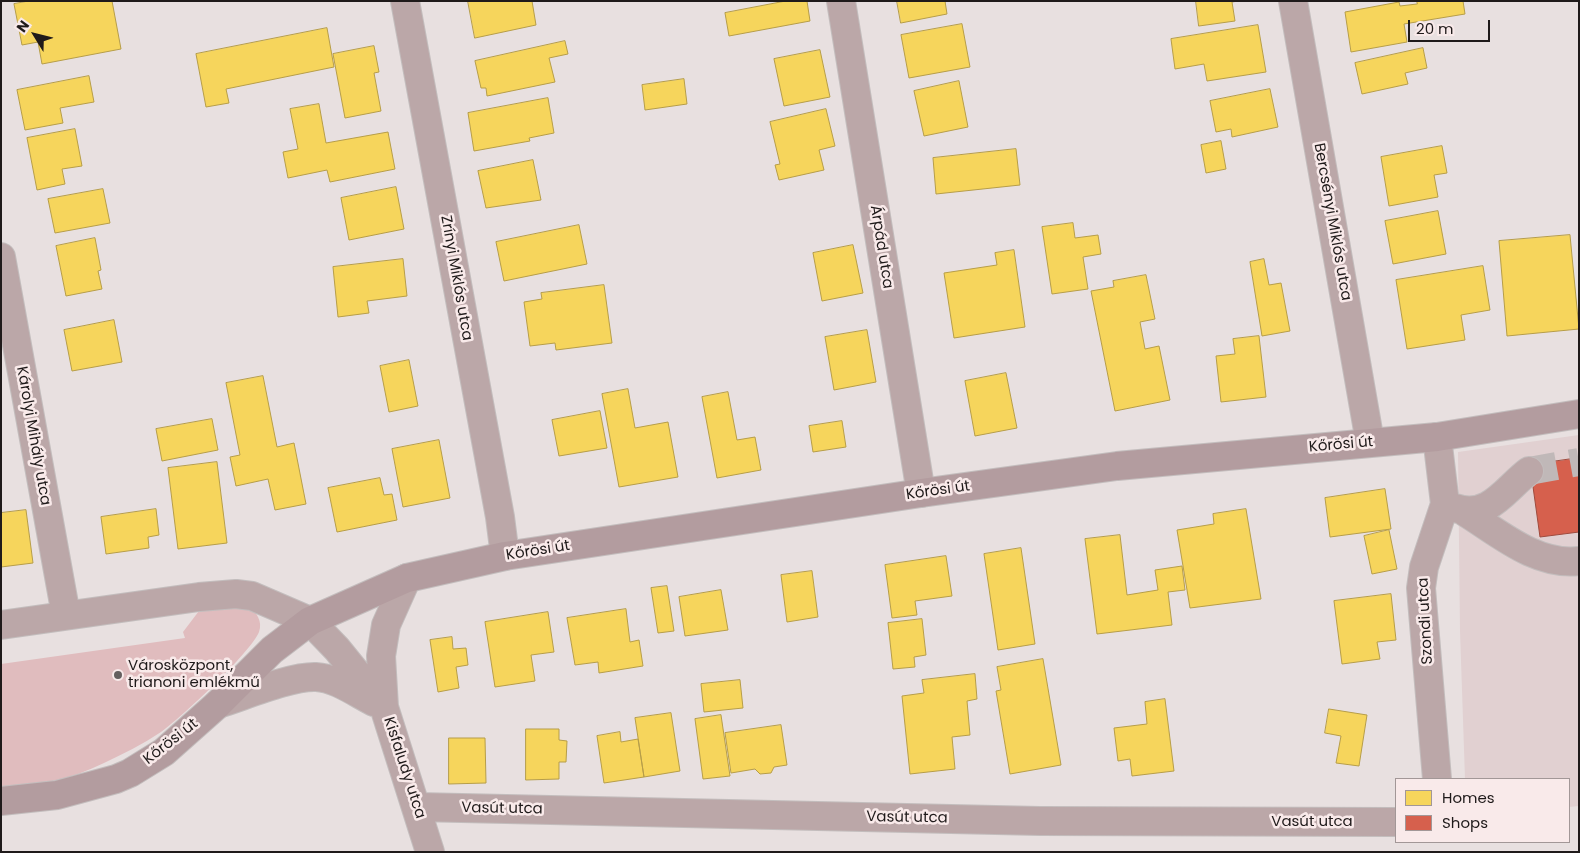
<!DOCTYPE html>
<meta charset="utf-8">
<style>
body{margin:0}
#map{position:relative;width:1580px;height:853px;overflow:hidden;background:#e8e0e0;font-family:Poppins,sans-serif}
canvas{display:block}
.frame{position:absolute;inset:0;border:2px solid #1f1a1a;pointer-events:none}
.legend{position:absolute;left:1395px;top:778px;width:175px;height:65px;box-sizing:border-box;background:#f9eaea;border:1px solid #a29797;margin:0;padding:6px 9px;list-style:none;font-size:15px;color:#1f1a1a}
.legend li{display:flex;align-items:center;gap:10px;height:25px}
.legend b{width:25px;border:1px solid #a29797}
.north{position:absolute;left:10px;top:10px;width:50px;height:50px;-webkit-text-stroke:4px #f9eaea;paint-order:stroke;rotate:306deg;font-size:14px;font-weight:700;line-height:20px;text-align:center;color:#1f1a1a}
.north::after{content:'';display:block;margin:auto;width:18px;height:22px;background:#1f1a1a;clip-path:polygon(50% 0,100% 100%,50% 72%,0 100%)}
.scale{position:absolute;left:1408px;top:20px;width:82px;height:22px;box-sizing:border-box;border:2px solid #1f1a1a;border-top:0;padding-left:6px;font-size:15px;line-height:18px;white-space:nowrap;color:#1f1a1a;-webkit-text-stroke:4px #f9eaea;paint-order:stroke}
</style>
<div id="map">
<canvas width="1580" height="853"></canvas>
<div class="frame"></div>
<ul class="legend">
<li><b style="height:14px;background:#f6d55c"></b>Homes</li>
<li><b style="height:14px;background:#d6604d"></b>Shops</li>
</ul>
<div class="north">N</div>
<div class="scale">20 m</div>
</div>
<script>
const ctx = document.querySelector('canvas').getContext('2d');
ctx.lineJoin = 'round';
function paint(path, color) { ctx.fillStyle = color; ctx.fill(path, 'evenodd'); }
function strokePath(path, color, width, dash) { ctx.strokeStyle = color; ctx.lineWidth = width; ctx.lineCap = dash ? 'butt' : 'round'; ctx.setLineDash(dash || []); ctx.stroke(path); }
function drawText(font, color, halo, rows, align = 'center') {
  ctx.font = font + ' Poppins,sans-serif'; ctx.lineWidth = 5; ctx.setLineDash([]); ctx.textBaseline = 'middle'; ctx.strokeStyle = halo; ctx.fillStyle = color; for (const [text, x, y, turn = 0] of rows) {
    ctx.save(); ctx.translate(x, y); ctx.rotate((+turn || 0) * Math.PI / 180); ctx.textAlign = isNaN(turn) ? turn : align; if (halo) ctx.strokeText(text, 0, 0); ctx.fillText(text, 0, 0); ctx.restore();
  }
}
paint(new Path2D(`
 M1579 435V806L1569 807V779H1465L1460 631 1458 452Z`), '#e1d0d1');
paint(new Path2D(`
 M250 605C256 613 263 621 259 632 251 652 180 719 161 732 143 744 123 754 104 763 72 779 36 786 1 788V664L185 638 183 632 202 607Z`), '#e0bcbe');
const homes = new Path2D(`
 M29 1H112L121 49 42 64 38 42 22 45 14 4Z
 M468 1H532L536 25 475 38Z
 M786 1H807L810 21 729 36 725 13Z
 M897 1H945L947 14 901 23Z
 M1196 1H1238L1232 2 1235 21 1199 26Z
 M1417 1H1463L1465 14 1404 24 1407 42 1351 52 1345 12 1399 2 1400 6 1417 4Z
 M962 24 970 67 909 78 901 35Z
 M1258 25 1266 72 1207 81 1204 64 1175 69 1171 39Z
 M327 28 334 67 226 89 229 103 206 107 196 54Z
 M565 41 568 54 549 58 555 82 487 96 486 88H481L475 61Z
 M374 46 379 72 374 73 381 111 345 118 333 54Z
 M1423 48 1427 68 1405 73 1408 84 1362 94 1355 63Z
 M820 50 830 97 784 106 774 59Z
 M89 76 94 102 60 108 63 123 25 130 17 90Z
 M684 79 687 104 645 110 642 85Z
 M959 81 968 127 924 136 914 91Z
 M1270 89 1278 127 1232 137 1231 129 1216 132 1210 101Z
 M548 98 554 133 529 138 530 141 474 151 468 113Z
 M319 104 326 143 388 132 395 169 330 182 327 170 288 178 283 152 298 149 290 109Z
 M826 109 835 146 819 150 824 170 779 180 775 165 780 164 770 122Z
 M75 129 82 166 62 169 65 184 37 190 27 138Z
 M1221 141 1226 169 1206 173 1201 145Z
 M1442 146 1447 173 1434 175 1438 197 1389 206 1381 157Z
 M1016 149 1020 185 936 194 933 158Z
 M533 160 541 200 486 208 478 171Z
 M396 187 404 229 349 240 341 198Z
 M103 189 110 223 55 233 48 199Z
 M1438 211 1446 254 1393 264 1385 221Z
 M1073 223 1075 238 1098 235 1101 254 1083 257 1088 289 1052 294 1042 227Z
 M579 225 587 264 504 281 496 242Z
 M1570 235 1579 329 1507 336 1499 241Z
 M95 238 101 270 98 271 102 289 66 296 56 246Z
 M853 245 863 293 822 301 813 253Z
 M1014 250 1025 327 954 338 944 273 997 265 995 253Z
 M403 259 407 296 367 301 369 313 338 317 333 267Z
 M1264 259 1269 285 1281 283 1290 331 1262 336 1250 262Z
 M1483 266 1490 310 1461 315 1465 340 1407 349 1396 280Z
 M1146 275 1155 319 1140 322 1145 349 1159 346 1170 400 1115 411 1091 291 1114 287 1113 281Z
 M604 285 612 343 556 350 555 343 530 346 524 302 542 299 541 293Z
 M114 320 122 362 72 371 64 330Z
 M867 330 876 382 834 390 825 337Z
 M1259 336 1266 397 1221 402 1216 356 1235 354 1233 339Z
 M409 360 418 406 389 412 380 366Z
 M1006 373 1017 428 975 436 965 381Z
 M263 376 277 447 294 443 306 504 275 510 268 479 236 486 230 457 240 455 226 383Z
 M628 389 635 428 668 422 678 477 619 487 602 394Z
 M728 392 737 440 755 437 761 470 717 478 702 397Z
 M600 411 607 448 559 456 552 420Z
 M212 419 218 450 162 461 156 429Z
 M842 421 846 447 813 452 809 426Z
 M439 440 450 498 403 507 392 449Z
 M217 462 227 543 178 549 168 468Z
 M380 478 384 495 392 494 397 520 337 532 328 488Z
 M1385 489 1391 529 1330 537 1325 498Z
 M156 509 159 535 148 537 149 548 106 554 101 517Z
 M1246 509 1261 599 1190 608 1177 530 1214 524 1213 514Z
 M26 510 33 563 1 567V513Z
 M1389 530 1397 569 1372 574 1364 536Z
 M1120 535 1127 595 1158 590 1155 570 1182 566 1185 590 1168 592 1172 625 1097 634 1085 539Z
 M1021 548 1035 644 998 650 984 554Z
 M946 556 952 596 915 601 917 615 892 618 885 565Z
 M812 571 818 617 787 622 781 575Z
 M667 586 674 631 658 633 651 588Z
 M721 590 728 630 685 636 679 597Z
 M1391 594 1396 640 1377 642 1380 659 1342 664 1334 601Z
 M626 609 630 642 639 640 643 666 599 673 598 662 575 665 567 618Z
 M548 612 554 652 531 655 535 681 495 687 485 622Z
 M922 619 926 655 914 657 915 667 893 669 888 623Z
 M452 637 453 649 466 648 468 665 456 667 459 688 438 692 430 640Z
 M1043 659 1061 765 1010 774 996 691 1001 690 997 667Z
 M975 674 977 699 967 701 970 735 952 737 955 769 910 774 902 696 924 693 922 680Z
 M740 680 743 708 704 712 701 684Z
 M1165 699 1174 771 1132 776 1130 759 1118 761 1114 728 1147 724 1145 702Z
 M1329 709 1367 715 1359 766 1336 763 1341 736 1325 733Z
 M671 713 680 771 644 777 635 718Z
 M721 715 730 776 703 779 695 719Z
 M781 725 787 765 774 767 771 773 760 774 755 769 731 773 725 733Z
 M526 729H559V740L567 741 566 762H559V779L526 780Z
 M620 732 621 742 638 739 644 777 604 783 597 736Z
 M449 738H485L486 783 449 784Z`);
paint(homes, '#f6d55c');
strokePath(homes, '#b69d48', 1);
const shops = new Path2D(`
 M1579 458V532L1540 537 1530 465Z`);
paint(shops, '#d6604d');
strokePath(shops, '#9f4b3e', 1);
strokePath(new Path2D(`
 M1529 471 1579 462`), '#c0b8b8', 28, [28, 14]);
const minor = new Path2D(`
 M405 1 500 517 505 556
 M841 1 921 493
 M1293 1 1370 442
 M1 257 66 615
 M1437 437 1445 504 1424 567 1421 588 1437 779
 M1455 508C1489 520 1506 488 1529 471
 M1465 512C1499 533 1536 566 1579 561
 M1 625 199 597 236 594 252 596 310 621 337 649 384 707 430 852
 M218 704C244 696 291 676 316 677 336 678 356 693 374 702
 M384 707 381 656 386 625 407 578
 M417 807 1040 821 1396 822`);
const major = new Path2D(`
 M1 801 57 795 116 779 130 773 164 752 218 704 272 650 310 621 407 578 505 556 921 493 1117 466 1437 437 1579 414`);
strokePath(minor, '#c3bdbd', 30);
strokePath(major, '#c3bdbd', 30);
strokePath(minor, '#bba7a8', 28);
strokePath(major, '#b39c9f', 28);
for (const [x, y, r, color] of [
 [118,675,5,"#655f5f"]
]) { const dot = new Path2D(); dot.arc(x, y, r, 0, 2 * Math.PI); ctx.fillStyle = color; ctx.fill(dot); strokePath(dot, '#f9eaea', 2); }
drawText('15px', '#1f1a1a', '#f9eaea', [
 ["Bercsényi Miklós utca",1332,222,80],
 ["Árpád utca",881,247,81],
 ["Zrínyi Miklós utca",456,278,80],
 ["Károlyi Mihály utca",33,436,80],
 ["Kőrösi út",1341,445,-5],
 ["Kőrösi út",938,491,-8],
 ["Kőrösi út",538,551,-9],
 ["Szondi utca",1426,621,-93],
 ["Kőrösi út",171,742,-38],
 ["Kisfaludy utca",404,768,72],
 ["Vasút utca",502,809,1],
 ["Vasút utca",907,818,1],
 ["Vasút utca",1312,822]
]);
drawText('15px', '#1f1a1a', '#f9eaea', [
 ["Városközpont,",128,666],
 ["trianoni emlékmű",128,683]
], 'left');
</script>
